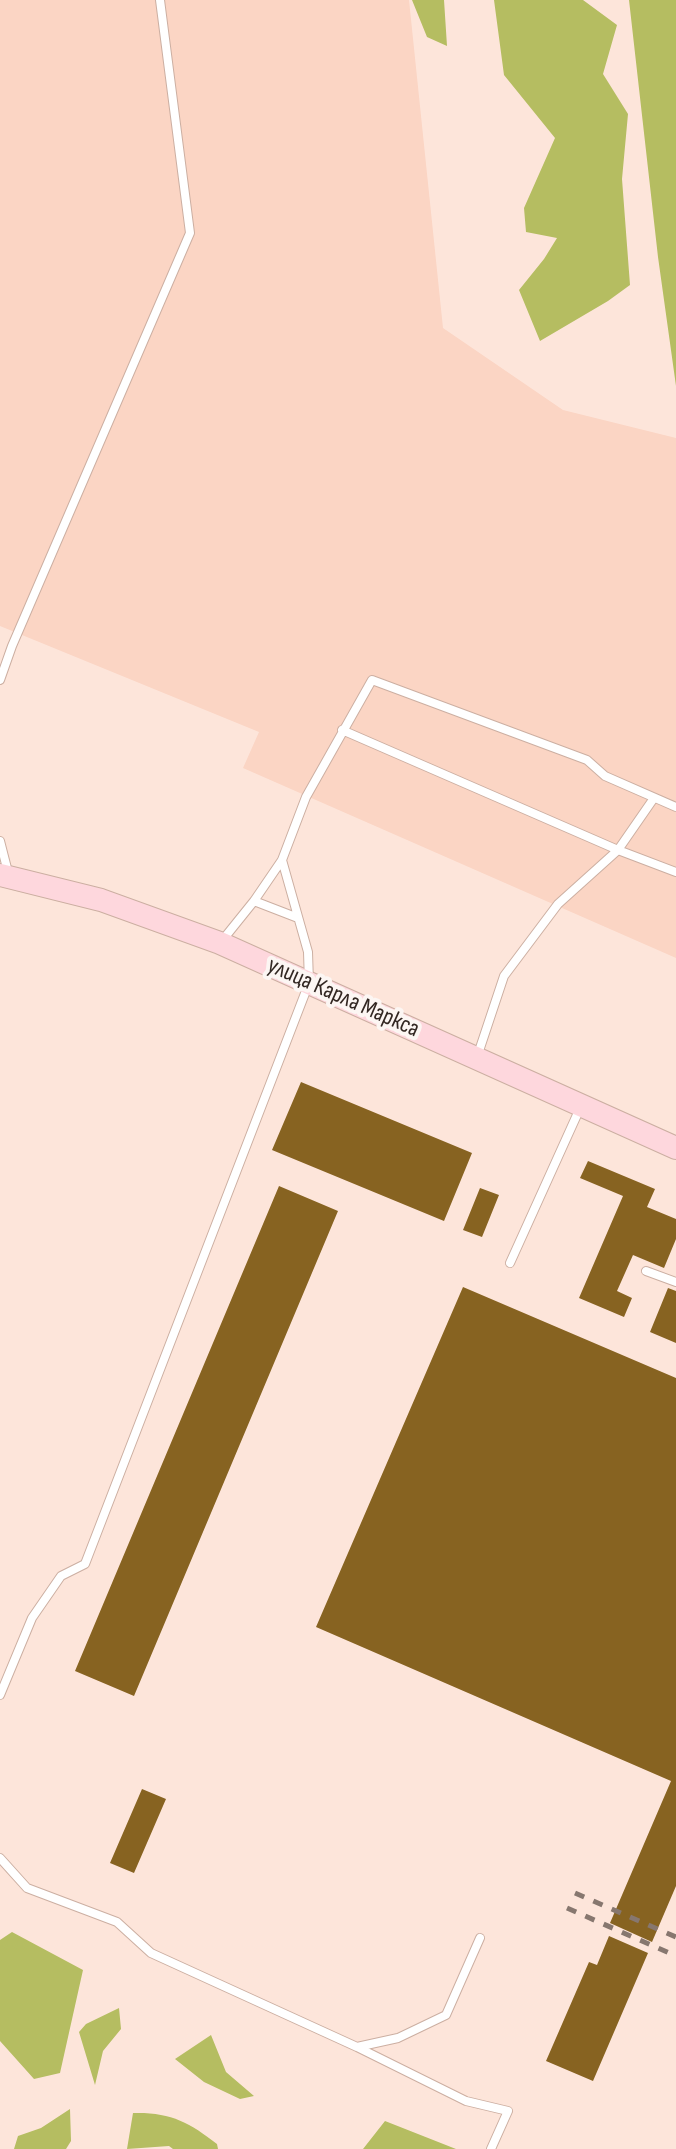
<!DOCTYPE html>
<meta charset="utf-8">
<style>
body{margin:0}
canvas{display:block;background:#fde5da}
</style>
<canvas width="676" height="2149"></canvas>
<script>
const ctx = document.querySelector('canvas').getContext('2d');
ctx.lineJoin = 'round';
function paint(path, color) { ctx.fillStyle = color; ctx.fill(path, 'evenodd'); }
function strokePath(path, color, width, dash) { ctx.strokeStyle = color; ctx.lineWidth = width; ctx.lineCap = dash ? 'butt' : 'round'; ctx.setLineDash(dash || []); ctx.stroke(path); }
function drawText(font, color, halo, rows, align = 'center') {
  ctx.font = font + ' "Sofia Sans Condensed",sans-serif'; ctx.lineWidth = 8; ctx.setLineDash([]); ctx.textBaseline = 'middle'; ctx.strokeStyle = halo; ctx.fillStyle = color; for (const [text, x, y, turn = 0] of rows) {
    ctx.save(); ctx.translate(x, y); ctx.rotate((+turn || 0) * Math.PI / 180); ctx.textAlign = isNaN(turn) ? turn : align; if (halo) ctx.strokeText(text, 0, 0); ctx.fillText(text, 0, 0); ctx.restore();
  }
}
paint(new Path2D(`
 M0 0H409L443 328 563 410 676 438V958L243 768 259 732 0 626Z`), '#fbd5c4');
paint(new Path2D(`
 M412 0H444L447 46 427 37Z
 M494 0H583L617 25 603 74 628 114 622 179 630 285 608 301 540 341 519 290 544 259 557 238 526 232 524 208 555 138 504 75Z
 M629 0H676V386L658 257Z
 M12 1932 83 1970 60 2073 34 2079 0 2041V1940Z
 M119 2008 121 2029 103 2051 95 2085 79 2032 86 2024Z
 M211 2035 226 2072 254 2096 240 2099 204 2082 175 2059Z
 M70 2109 71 2141 66 2149H14L18 2136 41 2128Z
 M133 2113C170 2112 189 2122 217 2144L218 2149H173L169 2146 127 2149Z
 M385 2121 456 2149H363Z`), '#b5bd61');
paint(new Path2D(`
 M301 1082 472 1153 444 1221 272 1150Z
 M588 1161 655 1189 647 1207 676 1219V1239L664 1268 633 1255 617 1291 632 1298 624 1317 579 1298 623 1196 580 1178Z
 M279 1186 338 1211 134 1696 75 1671Z
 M480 1188 499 1195 482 1237 463 1230Z
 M463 1287 676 1378V1886L652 1942 610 1923 671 1781 316 1627Z
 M668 1288 676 1291V1343L650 1332Z
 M142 1789 166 1799 134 1873 110 1863Z
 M609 1936 648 1953 593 2081 546 2061 589 1962 597 1965Z`), '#876321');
const lane = new Path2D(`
 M0 680 12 646 190 233 160 0
 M342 730 618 850 558 904 504 976 477 1057
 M654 798 618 850 676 872
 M0 841 9 876
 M254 901 298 918
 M221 942 254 901 282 860 306 797 372 680 587 760 605 776 676 807
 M510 1263 581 1106
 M646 1271 676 1282
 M0 1695 32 1618 61 1576 85 1564 309 983 308 952 282 860
 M0 1858 27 1888 117 1922 151 1953 357 2047 398 2038 446 2015 480 1938
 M357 2047 466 2101 508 2111 491 2149`);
const secondary = new Path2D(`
 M0 875 101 900 220 943 676 1148`);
strokePath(lane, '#ccafa2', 10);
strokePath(secondary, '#ccafa2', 24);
strokePath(lane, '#fff', 8);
strokePath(secondary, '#fed7dd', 22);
strokePath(new Path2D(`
 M575 1893 676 1937
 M567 1908 676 1956`), '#87776f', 5, [10, 10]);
drawText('24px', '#322722', '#fcf6f3', [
 ["улица Карла Маркса",343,998,24]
]);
</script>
